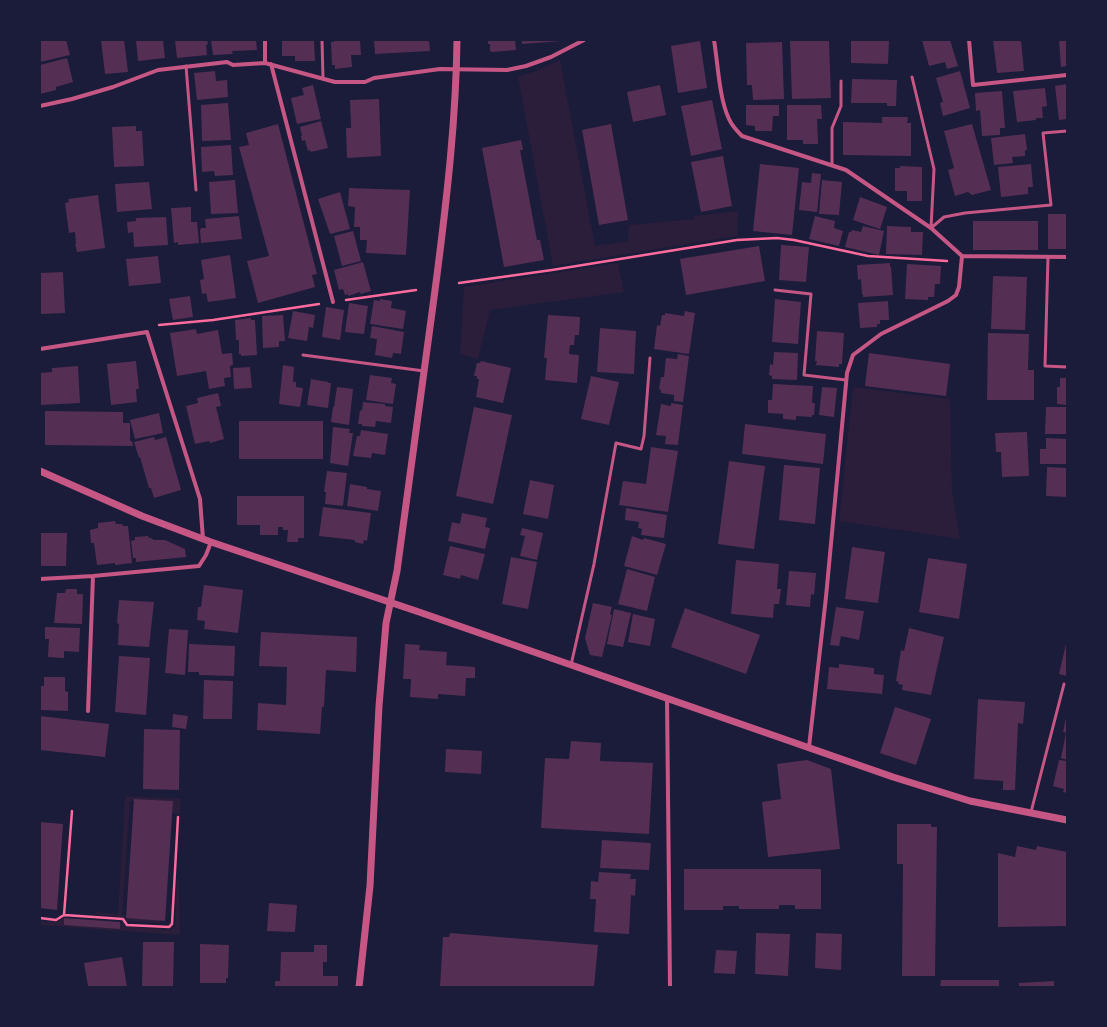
<!DOCTYPE html>
<style>
body{margin:0}
#map{position:relative;width:1107px;height:1027px;overflow:hidden;background:#1b1b3a;font-family:"Roboto Condensed",sans-serif}
canvas{display:block}
.frame{position:absolute;inset:0;border:41px solid #1b1b3a;pointer-events:none}
</style>
<div id="map">
<canvas width="1107" height="1027"></canvas>
<div class="frame"></div>
</div>
<script>
const ctx = document.querySelector('canvas').getContext('2d');
ctx.lineJoin = 'round';
function paint(path, color) { ctx.fillStyle = color; ctx.fill(path, 'evenodd'); }
function strokePath(path, color, width, dash) { ctx.strokeStyle = color; ctx.lineWidth = width; ctx.lineCap = dash ? 'butt' : 'round'; ctx.setLineDash(dash || []); ctx.stroke(path); }
paint(new Path2D(`
 M560 60 595 246 628 241 629 225 694 219V216L738 211 737 236 553 266 518 77 536 71Z
 M618 263 624 292 490 310 478 359 460 354 464 287Z
 M853 387 950 399 952 491 960 539 839 521Z
 M125 796 181 799 180 814 172 813 173 801 135 799 134 801H130L122 915 160 920V923L127 921 124 917 98 915 96 912 118 914Z
 M177 881H179L180 935 40 925V921L58 922 64 918V925L120 929V922L124 926 171 930 175 926Z`), '#2a1e3b');
paint(new Path2D(`
 M40 40H66L70 55 40 62Z
 M101 40H124L128 72 105 74Z
 M136 40H163L165 58 138 61Z
 M175 40H207L208 44 206 45 207 55 177 58Z
 M211 40H256L257 50 232 51 233 54 213 55Z
 M282 40H314L315 61H295V56H282Z
 M334 40H360L361 55H351L352 67 335 69V65H332L331 42H334Z
 M374 40H429L430 51 375 54Z
 M488 40H515L516 50 492 52 490 51V44H488Z
 M522 40H562V41L522 44Z
 M790 40H829L831 98 792 99Z
 M851 40H889L888 64 851 63Z
 M922 40H950L958 66 947 69 945 62 929 66Z
 M993 40H1021L1024 71 997 73Z
 M1059 40H1067V66L1061 67Z
 M700 41 707 88 678 93 671 46Z
 M782 42 784 99 753 100 752 85H747L746 43Z
 M67 58 73 82 56 87V90L40 94V65Z
 M215 71 216 81 227 80 228 97 197 100 194 73Z
 M960 71 970 108 943 116 940 103 943 102 936 78Z
 M852 79 897 80 896 106H887V103H851Z
 M1067 84V119L1059 120 1055 86Z
 M313 85 321 119 297 124 291 98 304 95 302 88Z
 M660 85 666 115 633 122 627 92Z
 M1045 88 1047 106 1042 107 1043 118H1036V120L1017 122 1013 91Z
 M1002 91 1005 128H1000V135L982 136 980 110 976 111 975 93Z
 M379 99 381 156 347 158 346 128H351L350 100Z
 M712 100 722 149 691 156 681 106Z
 M228 103 231 140 202 141 201 105Z
 M746 105H779V116H773L772 131H755V126L746 125Z
 M787 105H821L822 119H817L818 144H803V140H787Z
 M882 117H908L907 123H911V156L843 155V122L882 123Z
 M321 121 328 148 311 152 310 150 308 151 305 140 302 141 301 136H302L300 127Z
 M278 124 317 274 312 275 315 287 258 303 247 261 269 256 239 147 249 145 246 133Z
 M611 124 628 220 599 225 582 130Z
 M972 124 991 190 972 195 968 192 955 196 948 170 954 168 944 131Z
 M136 126V131H142L144 166 114 167 112 127Z
 M1025 134 1027 150H1025V156L1012 157 1013 163 994 165 991 138Z
 M521 140 523 150H520L537 240H540L544 260 504 267 482 148Z
 M231 145 233 175 215 176 214 171 202 172 201 147Z
 M723 156 732 206 701 212 691 162Z
 M760 164 799 168 792 235 753 231Z
 M1031 164 1033 187H1028V194L1001 197 998 167Z
 M900 166 922 167V201H907V191H895V168H900Z
 M812 173 821 174 817 212 799 210 802 182 811 183Z
 M235 180 238 213 211 214 209 182Z
 M822 180 842 182 839 215 819 214Z
 M149 182 152 209 117 212 115 184Z
 M349 188 410 190 406 255 366 253 367 240H360V227H354L355 207 348 206Z
 M340 192 350 229 330 234 318 199Z
 M98 195 105 248 77 252 75 244H76L75 232 69 233 65 203 69 202 68 199Z
 M860 197 887 207 880 229 853 220Z
 M191 207V222H197L199 243 178 245V242L174 243 171 208Z
 M1048 214H1067V249H1048Z
 M239 216 242 239 201 243 200 231 201 228H206L205 219Z
 M815 216 835 221 834 228 843 231 839 246 809 239Z
 M166 217 168 245 134 247 133 232 128 233 127 222 136 221V218Z
 M973 221H1038V250H973Z
 M863 226 884 231 879 255 845 247 849 232H851L852 230 861 232Z
 M887 226 911 227V232H923L922 255 886 254Z
 M353 231 361 261 342 266 334 236Z
 M781 245 809 247 806 282 779 280Z
 M759 246 765 281 686 295 680 259Z
 M230 255 236 298 208 302 206 293 202 294 200 280 204 279 201 260Z
 M158 256 161 283 129 286 126 259Z
 M363 262 371 291 361 294 360 292 348 296V294L345 295 343 289 339 290 334 270Z
 M890 263V267H891L893 295 863 297V294H862L861 279 858 280 857 265Z
 M907 264 941 266 940 284H935L934 297H928V300L905 299Z
 M63 272 65 313 40 314V273Z
 M993 276 1027 277 1025 330 991 329Z
 M190 296 193 317 173 320 169 299Z
 M380 299 392 301 391 308 406 311 403 329 370 324 374 300 380 301Z
 M775 299 801 302 798 344 772 342Z
 M888 301 889 320H880V324H877V327L860 328 858 303Z
 M349 303 368 306 364 334 345 332Z
 M326 307 344 310 340 340 322 337Z
 M293 311 315 315 313 328 309 327 307 341 288 338Z
 M685 311 695 313 689 354 654 349 657 325 660 326 662 315H665V313L684 316Z
 M283 315 285 341H279V347L263 348 262 316Z
 M548 315 580 317 579 335H575L574 345H570L569 354 579 355 577 383 545 380 547 358H544Z
 M251 318V320H255L257 355 241 356V354H239V340H236L235 320Z
 M372 326 404 332 401 354 393 353 392 358 375 355 377 339 370 338Z
 M600 328 636 331 634 374 597 372Z
 M196 329 197 334 218 330 222 354 232 353 233 365 230 366 231 377 224 378 225 386 209 389 206 371 177 376 170 333Z
 M817 331 844 333 842 364H839V367L816 365 817 361H815Z
 M988 333 1029 334 1028 370H1034V400H987Z
 M774 352 798 353 797 380 772 379V376L769 375 770 364 773 365Z
 M869 353 950 364 946 396 865 386Z
 M678 354 689 356 683 402 674 401V395L661 393V390L659 389 661 377H664L666 358 677 359Z
 M136 361 139 389H136L137 402 111 405 107 364Z
 M481 361 511 368 503 403 476 397 479 379H477V376H474L477 363H480Z
 M283 365 294 367 293 382H296V387L303 388 300 407 279 404Z
 M78 366 80 403 40 405V373L52 372V368Z
 M250 367 252 388 234 389 233 368Z
 M370 375 392 378 391 383 396 384 393 404 366 400Z
 M591 376 619 382 609 425 581 419Z
 M1060 378H1067V405L1057 404V387H1060Z
 M311 379 328 382V383H331L328 408 307 405Z
 M773 384 813 386 812 403H815L814 415H812V417L796 416V420L783 419V414L768 413V400H772Z
 M337 387 353 389 349 425 331 422 333 407H334Z
 M822 387 837 388 834 417 819 415Z
 M218 393 221 406 216 407 224 439 210 443 209 441 195 444 186 406 198 403 197 398Z
 M363 402 385 404V406L393 407 391 423 376 421 375 427 362 426V424H358L360 410 362 411Z
 M671 403 683 405 678 445 665 444 666 436 656 435 661 404 671 406Z
 M474 407 512 415 493 504 456 496Z
 M1046 407H1067V434H1045Z
 M45 411 123 412V423H130V441H132L133 446 45 445Z
 M159 413 163 433 135 439 130 420Z
 M239 421H323V459H239Z
 M745 424 826 434 823 464 742 454Z
 M333 427 350 429 349 433H353L348 466 330 463Z
 M361 430 388 434 385 455 372 453 371 458 353 456 357 436H360Z
 M1027 432 1029 476 1002 477 1001 452H996L995 433Z
 M154 437 155 440 166 437 181 490 154 498 151 488H149L140 457 139 458 134 442Z
 M1046 438 1067 439V464H1040V449H1046Z
 M651 447 678 451 668 512 619 505 623 481 646 484Z
 M729 461 765 466 754 549 718 544Z
 M784 465 820 468 815 524 779 520Z
 M1047 467 1067 468V497L1046 496Z
 M327 471 347 473 343 506 325 504 326 492H324Z
 M530 480 554 485 548 519 523 514Z
 M350 484 367 487V489L381 491 378 511 347 506Z
 M237 496H304V538H298V542H287L288 530H283V527H278V535H260V525H237Z
 M323 507 371 513 367 541 364 540 363 544 355 542V540L319 536Z
 M626 508 667 515 664 538 641 535 642 529 638 528 639 522 625 520Z
 M462 513 487 518 485 527 490 528 485 549 448 541 452 522 460 524Z
 M115 521 116 524H122L123 526H128L132 563 115 565V563L97 565 94 543H91L90 530 98 528V523Z
 M522 528 543 533 537 560 520 556 525 536 520 535Z
 M40 533H67L66 566H40Z
 M148 536 149 538H151L154 540H165L185 549 186 557 136 562V558H133L131 541 135 540V537Z
 M632 536 643 540 644 538 666 544 657 575 624 566Z
 M450 546 485 554 478 580 461 575 460 579 443 575Z
 M852 547 885 552 878 603 845 599Z
 M511 557 537 562 528 609 502 604Z
 M928 558 967 564 959 619 919 612Z
 M736 560 779 564 777 589H781L779 604H774L773 618 731 614Z
 M627 569 655 577 647 611 618 604Z
 M789 571 816 573 814 595 811 594 810 607 786 605Z
 M204 585 243 590 238 633 204 629 205 621 197 620 198 607H201Z
 M66 589H77V594H83L82 624 54 623 57 593H65Z
 M119 600 154 602 149 647 118 645 119 624 117 623Z
 M593 603 612 607 610 614 612 615 602 657 590 655 585 638Z
 M836 607 864 611 859 640 841 636 839 646 830 645Z
 M685 608 760 635 746 674 671 647Z
 M614 609 631 613 623 647 607 644Z
 M633 614 655 619 650 646 628 642Z
 M45 627 80 628 79 652 64 651V658L48 657 49 639H45Z
 M909 628 944 637 931 695 902 690 903 685 898 684 899 682 896 681 901 650 904 651Z
 M169 629 188 630 185 675 165 673Z
 M261 632 357 637 356 672 326 670 324 707H322L320 734 257 730 258 703 286 705 287 667 259 666Z
 M189 644 235 646 234 676 199 675V672H188Z
 M405 644 420 645 419 650 447 652 446 665 475 667V678H466L465 696 438 694V699L410 697 411 679H403Z
 M1066 644H1067V676L1059 674Z
 M119 656 150 658 146 715 115 712Z
 M839 664 874 668V674L884 675 882 694 827 689 829 667 839 668Z
 M44 677H65V691L68 692V711L40 710V686H44Z
 M204 680 233 681 232 719H203Z
 M978 699 1025 702 1023 724 1018 723 1015 790H1003V781L974 779Z
 M895 707 931 719 916 765 880 753Z
 M173 714 188 716 186 729 172 727Z
 M40 716 109 724 105 757 40 750Z
 M1066 718H1067V733L1063 732Z
 M144 729 180 730 179 790 143 789Z
 M1066 733 1067 734V760L1061 758Z
 M571 741 601 743 600 761 653 763 649 834 541 828 545 758 569 759Z
 M446 749 482 751 481 774 445 772Z
 M807 760 831 769 840 849 768 857 762 802 781 799 777 764Z
 M1059 760 1067 761V793L1063 792 1064 789 1053 786Z
 M134 799 173 801 165 921 126 918Z
 M40 822 63 824 57 910 40 908Z
 M897 824H931V827H937L935 976H902L903 864H897Z
 M602 840 651 843 649 870 600 868Z
 M1017 846 1036 850 1037 846 1067 852V926L998 927V853L1015 857Z
 M684 869H821V909H795V905H779V909H739V906H723V910H684Z
 M599 872 631 874 630 879H636L635 896 631 895 629 934 594 932 596 899H590L591 881 598 882Z
 M269 903 297 905 295 932 267 931Z
 M64 918 120 922V929L64 925Z
 M450 933 598 945 594 987H440L443 937H449Z
 M756 933 790 934 788 976 755 974Z
 M816 933 842 934 841 970 815 968Z
 M143 942H174L173 987H142Z
 M200 944 229 945 228 978H226V983H200Z
 M314 945H327V962H323V976H338V987H275V981H280L281 952H314Z
 M716 950 737 951 735 974 714 973Z
 M122 957 127 987H85L88 986 84 963Z
 M941 980H999V987H940Z
 M1054 981V987H1019V983Z`), '#542f53');
strokePath(new Path2D(`
 M459 283 552 270 737 240 777 238 794 240 868 256 947 261
 M346 300 416 290
 M159 325 213 320 319 304
 M64 915 72 811
 M40 918 56 920 64 915 123 919 127 925 169 927 172 924 178 817`), '#ff6b9d', 2.5);
strokePath(new Path2D(`
 M322 40 323 78
 M186 66 196 190
 M912 77 934 169 931 228
 M832 165V128L841 106V81
 M931 228 944 217 965 213 1051 205 1043 133 1067 131
 M1048 257 1045 366 1067 367
 M775 290 811 294 804 375 846 380
 M303 355 424 371
 M571 665 594 564 616 443 641 449 644 436 650 358
 M1031 812 1064 684`), '#c65784', 3);
strokePath(new Path2D(`
 M714 40C718 64 719 98 729 119 732 126 737 131 742 136L846 170 931 228 962 256 1067 257
 M969 40 973 85 1067 75
 M265 63V40
 M271 64 333 302
 M40 106 72 99 113 87 158 70 227 62 233 65 265 63 335 82H365L374 78 440 69 507 70 526 66 551 57 584 40
 M40 349 147 332 200 499 203 539
 M40 579 93 576 199 566 206 555 211 542
 M667 698 670 987
 M88 711 93 576
 M809 747 826 597 847 373 853 355 881 334 948 301 956 295 959 287 962 256`), '#c65784', 4);
strokePath(new Path2D(`
 M40 471 142 516 211 542 419 612 893 777 970 801 1067 820
 M359 987 370 886 379 706 386 623 397 571C410 473 424 374 437 275 447 197 456 119 457 40`), '#c65784', 7);
</script>
